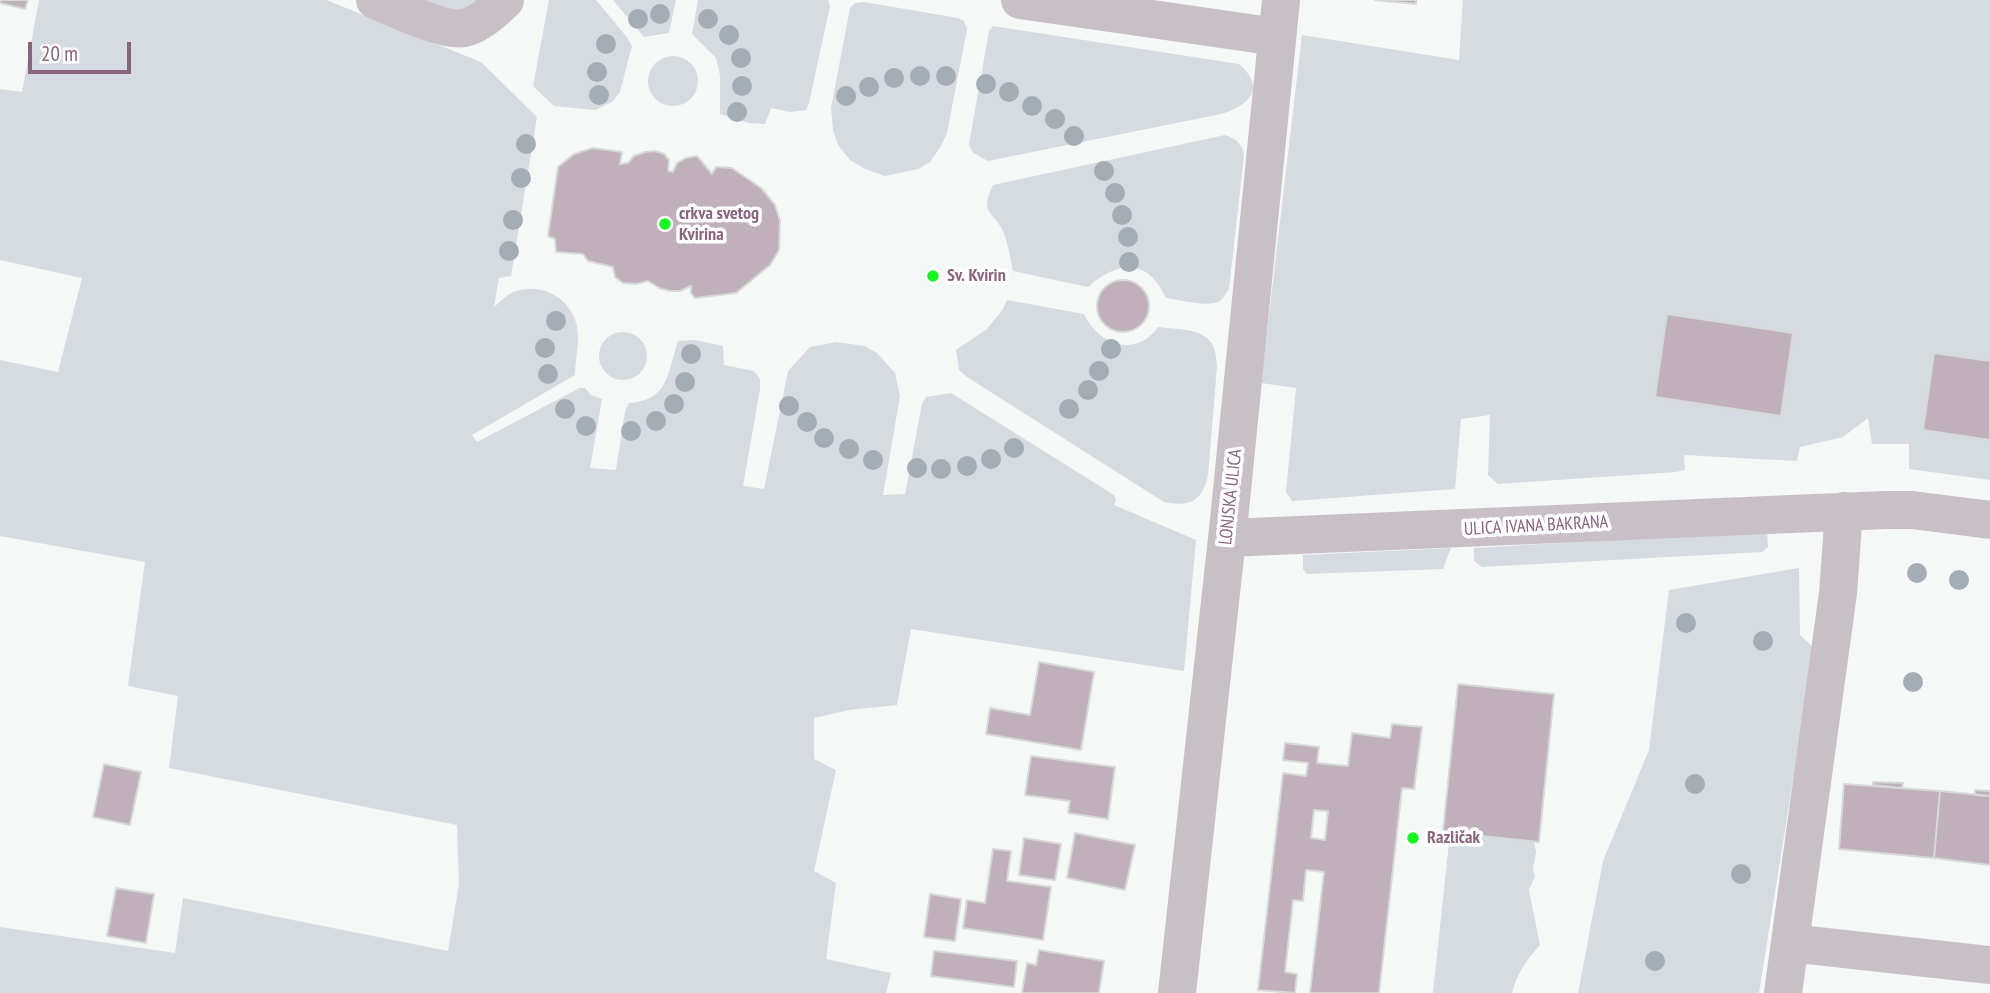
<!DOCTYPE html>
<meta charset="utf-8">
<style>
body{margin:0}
#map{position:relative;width:1990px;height:993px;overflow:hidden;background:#f4f8f7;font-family:"PT Sans Narrow",sans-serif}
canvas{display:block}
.scale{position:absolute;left:28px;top:42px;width:103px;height:32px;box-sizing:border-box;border:4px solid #89647f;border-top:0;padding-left:9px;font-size:21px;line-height:24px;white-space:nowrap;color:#89647f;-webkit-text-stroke:5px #fff;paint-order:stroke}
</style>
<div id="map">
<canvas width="1990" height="993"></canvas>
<div class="scale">20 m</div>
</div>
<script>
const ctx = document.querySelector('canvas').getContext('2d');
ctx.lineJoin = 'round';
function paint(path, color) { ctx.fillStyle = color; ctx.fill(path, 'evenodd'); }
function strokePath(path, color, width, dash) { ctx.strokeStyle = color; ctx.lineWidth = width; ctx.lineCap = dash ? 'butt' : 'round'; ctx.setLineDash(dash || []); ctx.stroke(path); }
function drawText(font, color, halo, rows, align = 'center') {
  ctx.font = font + ' "PT Sans Narrow",sans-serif'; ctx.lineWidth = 7; ctx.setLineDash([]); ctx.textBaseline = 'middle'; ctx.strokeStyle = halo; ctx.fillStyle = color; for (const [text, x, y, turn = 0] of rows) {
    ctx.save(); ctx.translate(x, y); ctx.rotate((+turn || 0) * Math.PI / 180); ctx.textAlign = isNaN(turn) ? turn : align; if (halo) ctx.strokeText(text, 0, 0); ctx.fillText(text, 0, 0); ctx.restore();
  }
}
paint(new Path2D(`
 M39 0H326L481 62 537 117 511 276 499 278 494 307C501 301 507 294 516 291 547 281 578 304 578 336 578 349 575 362 575 375L472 435 477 442 572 392 580 388H585L591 395 602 399 590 468 616 470 625 411 629 403C669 400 667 374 678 341L695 340 723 346 724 365 754 371 760 379V389L743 486 764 489 788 371 810 347 836 342 865 346 877 353 895 373 900 396 883 495 905 494 922 404 926 397 951 393 1114 495 1116 501 1114 505 1196 540 1184 671 911 629 897 705 849 710 814 718V759L836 770 814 871 836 883 826 959 891 973 886 993H0V927L175 953 183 898 448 951 459 884 457 825 169 768 178 696 128 686 145 562 0 536V360L58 372 82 278 0 260V89L22 92Z
 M381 0H484L457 13Z
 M549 0H596L626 36 632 46 620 92 612 102 595 110 554 106 533 86Z
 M613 0H676L669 33 644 37Z
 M698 0H828L830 6 809 103 806 110 790 112 771 108 765 124 749 123 720 114V75L716 58 692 34Z
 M1463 0H1990V480L1909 469V444H1872L1868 418 1843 437 1800 447 1797 461 1684 455 1685 470 1676 472 1498 484 1488 475 1490 415 1461 419 1455 489 1292 501 1286 492 1296 388 1261 383 1302 35 1459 60Z
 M864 2 958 18 964 21 967 29 947 133 941 146 930 162 918 169 885 176 865 169 850 160 838 145 833 130 831 108 850 8 855 3Z
 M993 26 1239 64C1267 88 1249 106 1221 114L988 161 973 153 969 144 989 31Z
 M648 81a25 25 0 1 1 50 0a25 25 0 1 1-50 0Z
 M1225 135C1236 139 1242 143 1244 155L1229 289C1226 294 1223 300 1218 302 1204 307 1181 300 1166 298 1148 258 1118 260 1088 287L1013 271C1010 258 1008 243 1003 231 993 211 979 213 993 185Z
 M1007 300 1084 314C1098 344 1135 359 1158 327 1190 331 1217 327 1217 367L1208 475C1202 502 1190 507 1164 502L967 377 959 370 956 350 987 329 1003 309Z
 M599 356a24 24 0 1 1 48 0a24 24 0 1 1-48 0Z
 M1767 531 1768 547 1762 552 1482 567 1474 561V548Z
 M1451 548 1443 569 1307 574 1303 569V555Z
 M1799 568 1800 635 1814 648 1759 993H1578L1603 861 1649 750 1669 590Z
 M1450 833 1534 841 1536 852 1533 869 1535 876 1529 890 1540 945C1526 960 1517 974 1512 993H1433Z`), '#d5dbe0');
const building = new Path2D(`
 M0 0H28L25 9 0 3Z
 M1375 0H1416V4Z
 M593 148 622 152 620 164 628 163 634 156 645 152 655 151 664 154 669 160 668 171 673 172 677 163 686 158 697 156 712 174 716 167 732 168 761 188 775 205 780 221 779 250 770 265 736 293 695 298 691 293V286L680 291H670L659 288 648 281 636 284 623 283 615 277 613 267 588 261 583 254 556 252 555 239 548 236 558 167 574 154Z
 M1097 306a26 26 0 1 1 52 0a26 26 0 1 1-52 0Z
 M1667 314 1793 333 1781 416 1655 397Z
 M1934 353 1990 361V440L1923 430Z
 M1039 662 1094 672 1081 750 986 734 990 708 1030 715Z
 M1458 684 1554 694 1539 842 1443 832Z
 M1392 724 1422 727 1414 789 1402 788 1379 993H1310L1324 872 1306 870 1303 901 1293 900 1285 972 1297 974 1295 993 1258 990 1283 773 1306 776 1308 763 1283 760 1285 743 1319 747 1317 763 1348 766 1352 733 1390 738ZM1314 810 1328 811 1325 840 1311 838Z
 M1031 756 1115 767 1108 819 1068 813 1070 801 1025 795Z
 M104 764 141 772 130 825 93 817Z
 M1873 782 1903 783 1902 788 1873 785Z
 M1844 784 1940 791 1934 858 1839 849Z
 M1975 790 1990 791V796L1975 795Z
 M1940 791 1990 796V865L1934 858Z
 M1075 833 1135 845 1125 890 1067 878Z
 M1024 838 1061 844 1055 880 1019 875Z
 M993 849 1011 851 1007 881 1051 887 1043 940 963 928 967 900 985 903Z
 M116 888 154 894 146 943 107 936Z
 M930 894 961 899 955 941 924 937Z
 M1039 950 1104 961 1099 993H1022L1027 963 1036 965Z
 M934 951 1017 961 1014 987 931 976Z`);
paint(building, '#bfb0bb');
strokePath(building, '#d7d9d9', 2);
strokePath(new Path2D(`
 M375 0C395 8 444 32 464 28 479 25 495 10 505 0
 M1020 0 1277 37
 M1227 538 1886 510H1912L1990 520
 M1790 943 1990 965
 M1177 993 1229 520 1281 0
 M1783 993 1838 593 1844 511`), '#c9c0c7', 38);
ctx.fillStyle = '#a4acb5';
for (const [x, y] of [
 [660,14],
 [638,19],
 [708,19],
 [729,35],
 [606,44],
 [741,58],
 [597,72],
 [920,76],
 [946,76],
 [894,78],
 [986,84],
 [742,86],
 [869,87],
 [1009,92],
 [599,95],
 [846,96],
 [1032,106],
 [737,112],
 [1055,119],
 [1074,136],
 [526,144],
 [1104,171],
 [521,178],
 [1115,193],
 [1122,215],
 [513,220],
 [1128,237],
 [509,251],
 [1129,262],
 [556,321],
 [545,348],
 [1111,349],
 [691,354],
 [1099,371],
 [548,374],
 [685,382],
 [1088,390],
 [674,404],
 [789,406],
 [565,409],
 [1069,409],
 [656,421],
 [807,422],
 [586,426],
 [631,431],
 [824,438],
 [1014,448],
 [849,449],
 [991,459],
 [873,460],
 [967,466],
 [917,468],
 [941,469],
 [1917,573],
 [1959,580],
 [1686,623],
 [1763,641],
 [1913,682],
 [1695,784],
 [1741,874],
 [1655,961]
]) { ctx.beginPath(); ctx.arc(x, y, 10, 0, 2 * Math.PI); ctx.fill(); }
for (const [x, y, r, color] of [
 [665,224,7,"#17f524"],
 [933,276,7,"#17f524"],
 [1413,838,7,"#17f524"]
]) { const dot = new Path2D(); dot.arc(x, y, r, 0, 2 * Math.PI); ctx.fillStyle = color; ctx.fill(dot); strokePath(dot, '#fff', 2.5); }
drawText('bold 18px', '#89647f', '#fff', [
 ["crkva svetog",679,214],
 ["Kvirina",679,235],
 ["Sv. Kvirin",947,276],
 ["Različak",1427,838]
], 'left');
drawText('18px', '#89647f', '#fff', [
 ["LONJSKA ULICA",1231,497,-84],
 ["ULICA IVANA BAKRANA",1536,526,-3]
]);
</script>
